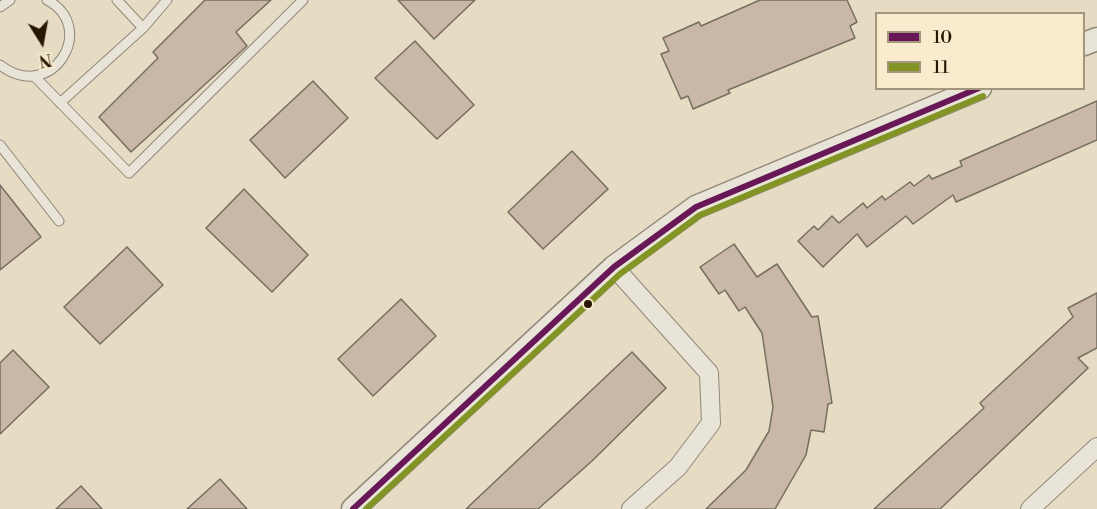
<!DOCTYPE html>
<style>
body{margin:0}
#map{position:relative;width:1097px;height:509px;overflow:hidden;background:#e6dbc3;font-family:"Libre Bodoni",serif}
canvas{display:block}
.legend{position:absolute;left:875px;top:12px;width:210px;height:78px;box-sizing:border-box;background:#f8ebce;border:2px solid #a4967c;margin:0;padding:8px 10px;list-style:none;font-size:18px;color:#261602}
.legend li{display:flex;align-items:center;gap:12px;height:30px}
.legend b{width:30px;border:2px solid #a4967c}
.north{position:absolute;left:12px;top:12px;width:60px;height:60px;-webkit-text-stroke:4px #f8ebce;paint-order:stroke;rotate:169deg;font-size:16px;font-weight:700;line-height:24px;text-align:center;color:#261602}
.north::after{content:'';display:block;margin:auto;width:21px;height:27px;background:#261602;clip-path:polygon(50% 0,100% 100%,50% 72%,0 100%)}
</style>
<div id="map">
<canvas width="1097" height="509"></canvas>
<ul class="legend">
<li><b style="height:8px;background:#681757"></b>10</li>
<li><b style="height:8px;background:#829524"></b>11</li>
</ul>
<div class="north">N</div>
</div>
<script>
const ctx = document.querySelector('canvas').getContext('2d');
ctx.lineJoin = 'round';
function paint(path, color) { ctx.fillStyle = color; ctx.fill(path, 'evenodd'); }
function strokePath(path, color, width, dash) { ctx.strokeStyle = color; ctx.lineWidth = width; ctx.lineCap = dash ? 'butt' : 'round'; ctx.setLineDash(dash || []); ctx.stroke(path); }
const building = new Path2D(`
 M205 0H271L236 32 247 46 131 152 99 117 158 58 153 52Z
 M398 0H475L434 39Z
 M760 0H847L857 22 850 26 855 38 728 90 730 93 693 109 688 96 681 99 661 54 669 51 663 38 699 22 701 26Z
 M415 41 474 105 437 139 375 78Z
 M313 81 348 118 285 178 250 140Z
 M1097 101V140L956 202 953 195 913 224 906 216 867 247 857 234 823 267 798 241 814 226 818 230 832 216 839 223 863 203 867 208 882 196 885 200 910 182 914 186 929 175 932 179 962 166 960 161Z
 M572 151 608 189 543 249 508 212Z
 M0 185 41 237 0 270Z
 M244 189 308 255 272 292 206 228Z
 M734 244 757 277 777 264 812 317 818 316 832 403 828 404 824 432 811 430 806 455 775 509H706L746 470 769 431 773 407 762 333 745 307 739 311 725 290 719 294 700 267Z
 M127 247 163 285 100 344 64 307Z
 M1097 293V348L1078 358 1088 368 940 509H874L984 408 980 403 1073 317 1068 308Z
 M401 299 436 336 373 396 338 359Z
 M13 350 49 387 0 434V363Z
 M632 352 666 388 592 461 538 509H466Z
 M220 479 247 509H187Z
 M81 486 102 509H56Z`);
paint(building, '#c9b8a5');
strokePath(building, '#766e5f', 1.5);
const service = new Path2D(`
 M117 0 143 28
 M0 7 10 0
 M0 65C52 105 99 27 47 0
 M35 77 129 173 303 0
 M60 103 143 28 167 0
 M0 145 59 221`);
const minor = new Path2D(`
 M614 267 709 373 711 423 678 467 631 509
 M1030 509 1097 447`);
const tertiary = new Path2D(`
 M1084 44 1097 39
 M353 509 614 267 696 207 980 88`);
strokePath(service, '#918879', 11);
strokePath(minor, '#918879', 20);
strokePath(tertiary, '#918879', 25);
strokePath(service, '#e9e4d8', 9);
strokePath(minor, '#e9e4d8', 18);
strokePath(tertiary, '#e9e4d8', 22);
strokePath(new Path2D(`
 M353 509 614 267 696 207 979 88`), '#681757', 6);
strokePath(new Path2D(`
 M366 509 620 274 700 215 983 96`), '#829524', 6);
for (const [x, y, r, color] of [
 [588,304,5,"#261602"]
]) { const dot = new Path2D(); dot.arc(x, y, r, 0, 2 * Math.PI); ctx.fillStyle = color; ctx.fill(dot); strokePath(dot, '#f8ebce', 2); }
</script>
